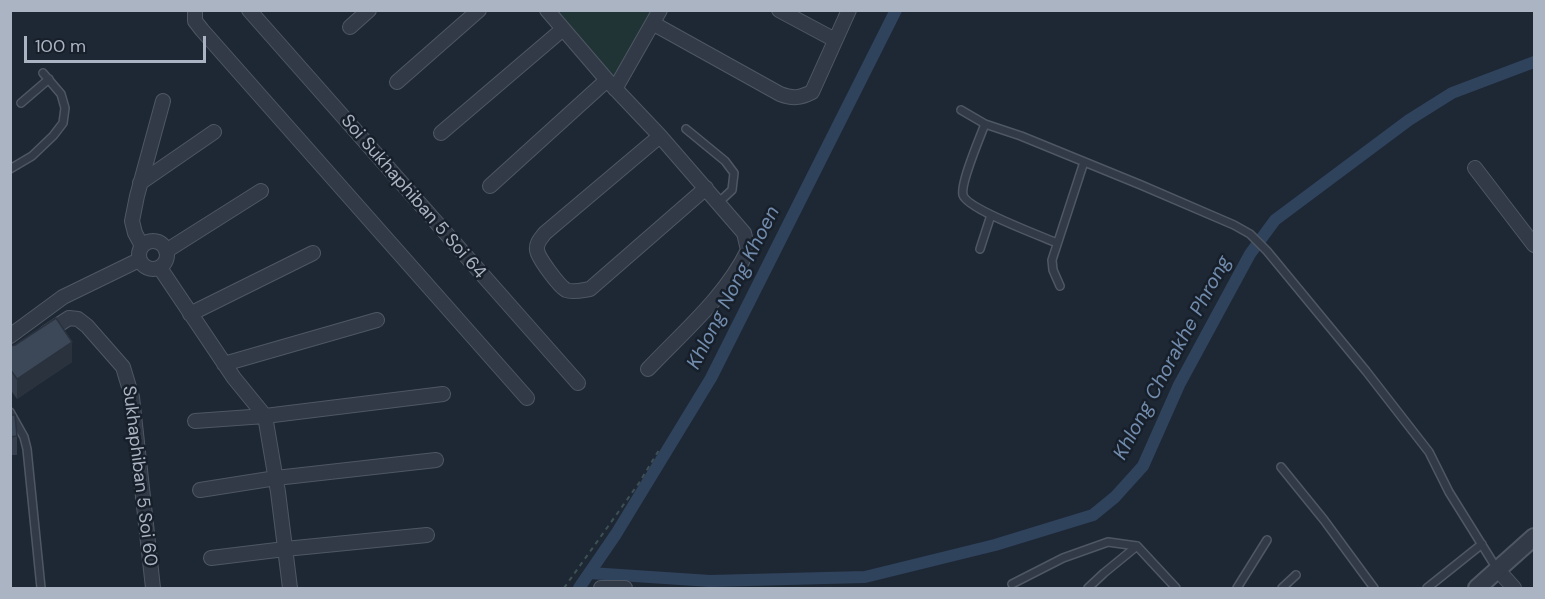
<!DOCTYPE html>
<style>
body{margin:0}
#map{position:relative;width:1545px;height:599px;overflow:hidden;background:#1e2835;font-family:"DM Sans",sans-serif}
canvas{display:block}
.frame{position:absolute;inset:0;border:12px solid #abb4c3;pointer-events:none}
.scale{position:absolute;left:24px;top:36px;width:182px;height:27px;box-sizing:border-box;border:3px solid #abb4c3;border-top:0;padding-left:8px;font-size:18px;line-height:21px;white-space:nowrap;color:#abb4c3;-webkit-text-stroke:4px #171f2a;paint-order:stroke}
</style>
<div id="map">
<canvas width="1545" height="599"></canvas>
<div class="frame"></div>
<div class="scale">100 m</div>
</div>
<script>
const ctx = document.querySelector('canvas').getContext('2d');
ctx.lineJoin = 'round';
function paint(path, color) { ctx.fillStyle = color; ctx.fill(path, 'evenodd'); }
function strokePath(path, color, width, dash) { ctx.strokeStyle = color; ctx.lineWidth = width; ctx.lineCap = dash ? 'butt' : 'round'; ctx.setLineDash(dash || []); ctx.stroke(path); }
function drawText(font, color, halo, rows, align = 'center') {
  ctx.font = font + ' "DM Sans",sans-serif'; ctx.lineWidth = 5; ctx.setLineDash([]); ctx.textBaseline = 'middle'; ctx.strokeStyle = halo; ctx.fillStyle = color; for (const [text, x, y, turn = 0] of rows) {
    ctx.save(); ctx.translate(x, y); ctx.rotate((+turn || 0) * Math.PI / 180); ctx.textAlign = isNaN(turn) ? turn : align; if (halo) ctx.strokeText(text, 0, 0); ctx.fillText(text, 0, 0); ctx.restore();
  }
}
paint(new Path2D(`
 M539 11H657L614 99Z`), '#203436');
strokePath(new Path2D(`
 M590 573 710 581 865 577 995 545 1093 515 1115 497 1143 466 1179 385 1250 254 1275 220 1409 120 1452 93 1534 62
 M579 588 616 534 711 378 896 10`), '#30435d', 12);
const service = new Path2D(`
 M21 103 49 79
 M961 110 985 124 1021 136 1141 185 1234 225 1250 234 1267 251 1366 371 1429 452 1449 492 1497 569
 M985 124C980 137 960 184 963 195 967 209 1041 236 1057 243
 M686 129 725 161 734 173 732 190 718 203
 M10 169 32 156 53 136 63 123 65 108 61 94 43 73
 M980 249 991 215
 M1060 286 1053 270 1052 260 1084 162
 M10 412 24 437 27 449 41 588
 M1281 467 1324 520 1374 588
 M1012 584 1063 558 1108 542 1137 546
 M1088 588 1104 573 1137 546 1176 588
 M1237 588 1267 540
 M1282 588 1296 575
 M1427 588 1482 544`);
const minor = new Path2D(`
 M195 10V21L202 30 527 398
 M249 10 578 383
 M547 10 607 80 660 136 744 233 748 250C726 296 683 332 648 369
 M779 10 835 40
 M654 24 780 94C793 99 800 98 812 92L849 10
 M350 27 369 10
 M397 82 479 10
 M615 89 660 10
 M441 133 563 29
 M660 136 545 233C541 238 536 243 537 250 538 258 559 286 566 290 573 293 583 290 590 289L706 188
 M1475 168 1534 245
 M140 183 214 132
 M490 186 607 80
 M139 255a14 14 0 1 1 28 0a14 14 0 1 1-28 0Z
 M142 246 135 233 132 221 137 196 163 101
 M166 251 261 191
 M160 268 234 378 265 416 278 492 290 588
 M190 314 313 253
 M46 333 69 318 78 319 87 326 123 367 132 397 153 588
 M10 336 63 297 139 260
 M224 364 377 320
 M195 421 265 416 443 394
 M200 490 276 478 436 460
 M211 558 285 549 427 535
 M1498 570 1514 588
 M601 588H625`);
const tertiary = new Path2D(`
 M1477 588 1534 537`);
strokePath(service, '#4f5764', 10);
strokePath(minor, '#4f5764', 16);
strokePath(tertiary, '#4f5764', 20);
strokePath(new Path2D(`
 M564 588 639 483 659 450`), '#3d5154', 2, [4.5, 4.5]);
strokePath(service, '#313a46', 7);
strokePath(minor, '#313a46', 14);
strokePath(tertiary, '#313a46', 16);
paint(new Path2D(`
 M10 346 72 362 17 399 10 389Z
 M10 410 17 436V455H10Z`), '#343e4c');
paint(new Path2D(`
 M12 141V161L10 162V142Z
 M72 342V362L17 399V379Z`), '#2a323e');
const building = new Path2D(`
 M56 318 72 342 17 379 10 369V346L15 345Z
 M10 410 11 415H15L17 436 10 437Z`);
paint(building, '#3c4858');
strokePath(building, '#2a323e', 1.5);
drawText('18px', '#abb4c3', '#171f2a', [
 ["Soi Sukhaphiban 5 Soi 64",413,197,49],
 ["Sukhaphiban 5 Soi 60",139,476,83]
]);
drawText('italic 20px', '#728cad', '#171f2a', [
 ["Khlong Nong Khoen",734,288,-63],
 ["Khlong Chorakhe Phrong",1173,358,-62]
]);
</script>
